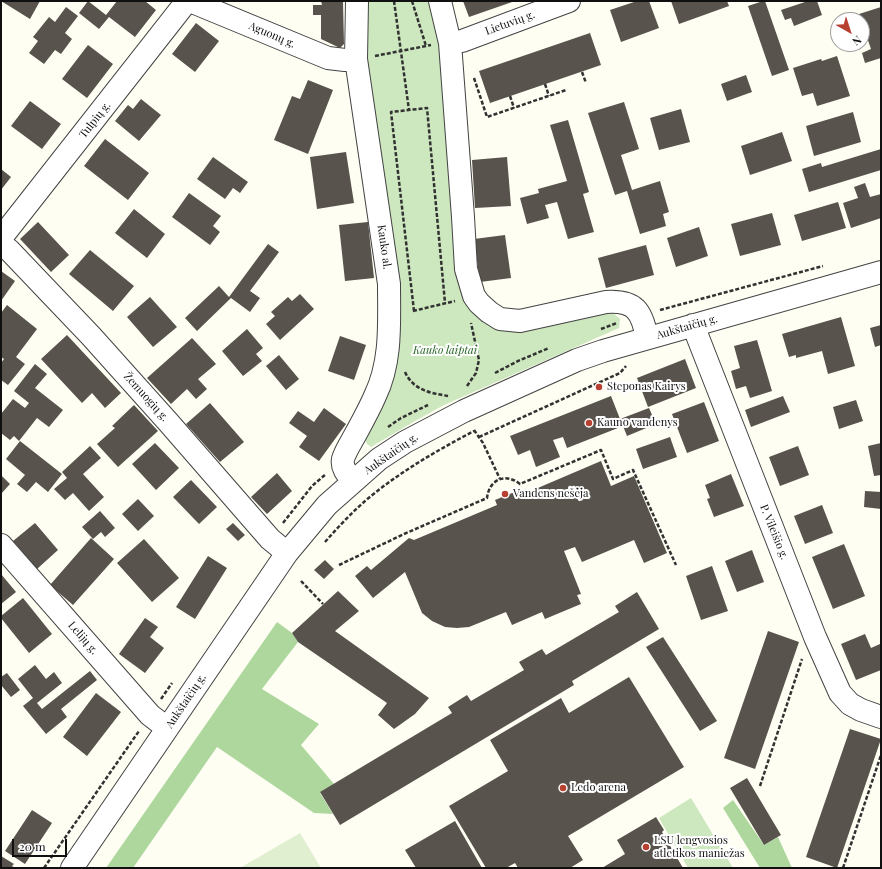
<!DOCTYPE html>
<meta charset="utf-8">
<style>
body{margin:0}
#map{position:relative;width:882px;height:869px;overflow:hidden;background:#fefef3;font-family:"Playfair Display",serif}
canvas{display:block}
.frame{position:absolute;inset:0;border:2px solid #101010;pointer-events:none}
.north{position:absolute;left:830px;top:12px;width:40px;height:40px;box-sizing:border-box;background:#fff;border:1px solid #9f9f9f;border-radius:50%;rotate:141deg;font-size:11px;font-weight:700;line-height:16px;text-align:center;color:#101010}
.north::after{content:'';display:block;margin:auto;width:14px;height:18px;background:#b74030;clip-path:polygon(50% 0,100% 100%,50% 72%,0 100%)}
.scale{position:absolute;left:12px;top:839px;width:55px;height:18px;box-sizing:border-box;border:2px solid #101010;border-top:0;padding-left:5px;font-size:12px;line-height:14px;white-space:nowrap;color:#101010;-webkit-text-stroke:3px #fff;paint-order:stroke}
</style>
<div id="map">
<canvas width="882" height="869"></canvas>
<div class="frame"></div>
<div class="north">N</div>
<div class="scale">20 m</div>
</div>
<script>
const ctx = document.querySelector('canvas').getContext('2d');
ctx.lineJoin = 'round';
function paint(path, color) { ctx.fillStyle = color; ctx.fill(path, 'evenodd'); }
function strokePath(path, color, width, dash) { ctx.strokeStyle = color; ctx.lineWidth = width; ctx.lineCap = dash ? 'butt' : 'round'; ctx.setLineDash(dash || []); ctx.stroke(path); }
function drawText(font, color, halo, rows, align = 'center') {
  ctx.font = font + ' "Playfair Display",serif'; ctx.lineWidth = 4; ctx.setLineDash([]); ctx.textBaseline = 'middle'; ctx.strokeStyle = halo; ctx.fillStyle = color; for (const [text, x, y, turn = 0] of rows) {
    ctx.save(); ctx.translate(x, y); ctx.rotate((+turn || 0) * Math.PI / 180); ctx.textAlign = isNaN(turn) ? turn : align; if (halo) ctx.strokeText(text, 0, 0); ctx.fillText(text, 0, 0); ctx.restore();
  }
}
paint(new Path2D(`
 M367 1H430L445 52 459 269 490 324 600 312 613 313 620 319 619 328 444 405 415 421 371 447 367 444 365 439 397 301 366 47Z
 M691 798 733 868H688L659 818Z`), '#cde7be');
paint(new Path2D(`
 M277 622 292 633 298 642 262 689 319 724 301 745 334 784 320 793 333 814 314 813 217 747 133 868H106Z
 M733 800 764 845 778 837 792 868H760L723 808Z`), '#aed79e');
paint(new Path2D(`
 M300 833 321 868H240Z`), '#dfefcf');
paint(new Path2D(`
 M1 1H40L30 19Z
 M88 1 106 15 117 1H145L156 10 135 37 109 17 99 29 79 13Z
 M321 1H343L344 44 340 48 321 39V15H313V5H322Z
 M463 1H515L469 17Z
 M637 1H649L659 28 621 42 610 10Z
 M671 1H727L729 6 679 24Z
 M763 1H765L789 70 772 76 748 6Z
 M808 1H817L822 15 794 26 791 18 785 20 781 10Z
 M66 7 78 16 65 33 72 39 61 54 55 50 44 64 29 53 38 41 33 37 49 17 55 22Z
 M881 7V58L865 63 862 53 871 49 859 14Z
 M196 23 219 41 195 72 172 54Z
 M590 33 601 65 490 103 479 71Z
 M88 45 113 64 87 98 62 79Z
 M837 56 850 96 817 106 813 93 802 96 793 68 821 59 822 61Z
 M746 75 752 92 727 101 721 84Z
 M308 80 333 90 308 154 274 140 292 96 300 99Z
 M141 99 161 115 139 141 115 121 128 105 133 109Z
 M30 101 61 124 42 149 11 126Z
 M624 102 639 149 621 155 632 190 660 181 669 212 663 214 666 226 640 234 627 191 615 195 588 113Z
 M681 109 690 142 659 150 650 118Z
 M853 112 861 142 814 156 806 126Z
 M568 120 589 192 583 194 594 232 568 239 557 202 545 205 549 218 527 224 520 198 539 193 538 189 567 181 550 125Z
 M782 132 792 161 750 175 741 146Z
 M105 139 149 173 128 200 84 166Z
 M881 149V170L809 192 802 169 821 163 822 167Z
 M346 152 354 203 317 209 310 157Z
 M213 157 248 182 240 193 233 188 225 199 197 179Z
 M507 157 511 206 475 208 472 160Z
 M1 169 11 177 1 190Z
 M865 183 870 197 881 194V218L851 228 843 203 858 198 854 187Z
 M189 193 221 216 213 226 220 232 210 245 172 217Z
 M838 202 846 228 802 241 794 215Z
 M134 209 165 234 147 258 115 233Z
 M772 213 781 245 740 256 731 224Z
 M38 222 69 255 51 272 20 239Z
 M368 222 374 278 345 281 339 225Z
 M699 227 708 256 676 267 667 238Z
 M505 235 511 278 480 282 474 239Z
 M268 244 279 252 250 291 260 298 250 312 231 298 197 331 185 318 219 286 229 297Z
 M646 245 654 275 606 288 598 258Z
 M90 250 134 286 113 311 69 274Z
 M1 271 15 281 1 301Z
 M300 294 314 309 280 340 266 324 275 316 271 312 288 297 292 301Z
 M150 297 177 327 153 347 127 317Z
 M7 305 37 329 16 357 25 364 8 385 1 380V363L4 359 1 357V313Z
 M841 317 855 366 828 374 822 351 796 358V355L789 357 782 334Z
 M881 325V345L875 347 870 328Z
 M247 329 263 348 256 354 262 361 243 376 222 351Z
 M67 335 121 393 105 408 92 393 82 403 41 359Z
 M340 336 366 345 354 380 328 371Z
 M192 338 216 364 198 379 207 389 196 399 187 389 171 404 147 378Z
 M757 340 772 391 750 398 746 386 736 389 731 371 740 368 734 346Z
 M279 355 299 379 286 390 266 366Z
 M685 359 696 388 648 407 637 378Z
 M35 364 47 374 35 388 63 410 49 427 37 418 19 441 14 436 10 440 1 433V414L13 399 25 408 29 403 14 391Z
 M611 396 620 419 649 408 656 424 627 436 623 426 567 448 563 437 553 440 560 457 536 467 530 450 518 455 510 436Z
 M783 396 790 412 751 427 745 410Z
 M856 400 863 421 839 429 833 407Z
 M704 402 719 441 687 453 672 414Z
 M210 403 244 442 220 462 186 424Z
 M134 405 158 431 118 467 97 444 115 428 112 426Z
 M324 408 346 424 319 461 299 447 307 436 289 423 298 411 314 422Z
 M670 437 677 457 643 469 636 449Z
 M20 441 62 474 48 492 36 482 27 492 17 484 25 475 6 459Z
 M155 443 179 468 156 490 132 464Z
 M881 443V475L874 476 868 446Z
 M90 446 101 458 83 474 104 497 89 511 73 493 65 500 54 489 67 478 62 472Z
 M798 446 809 475 780 486 769 457Z
 M601 461 611 486 634 476 667 553 644 563 634 540 582 562 575 547 564 551 581 594 577 595 581 604 545 619 542 612 512 625 506 612 469 627 457 628 445 627 432 621 422 613 405 572 373 598 355 576 367 566 371 570 409 538 414 540 497 505 495 500 517 491 519 496Z
 M277 473 292 491 267 514 251 497Z
 M731 474 744 506 714 517 707 499 710 498 705 485Z
 M1 475 10 484 1 494Z
 M191 480 217 507 199 524 173 497Z
 M865 491 881 492V509L864 507Z
 M138 499 154 516 138 531 122 514Z
 M822 505 833 533 805 544 794 516Z
 M100 511 115 528 105 537 101 532 93 539 82 527Z
 M35 523 58 550 37 569 13 541Z
 M233 523 245 535 238 541 226 529Z
 M91 538 114 559 73 605 50 585Z
 M144 539 179 578 152 602 117 563Z
 M844 544 865 596 833 609 812 557Z
 M752 550 764 582 737 592 725 561Z
 M208 556 227 568 195 619 176 607Z
 M325 560 334 569 324 579 314 570Z
 M712 566 728 611 701 620 686 576Z
 M1 574 16 592 1 604Z
 M338 591 359 611 335 631 429 698 415 714 394 729 378 715 387 703 298 642 292 633Z
 M637 592 659 629 572 681 574 685 340 825 320 792 452 713 448 707 467 695 471 701 524 670 519 662 542 649 546 655 619 612 615 606Z
 M23 598 52 634 29 653 1 618V616Z
 M145 618 158 627 150 637 164 648 145 673 119 654Z
 M768 631 799 642 755 769 724 758Z
 M865 634 871 648 880 644 881 670 856 680 841 644Z
 M663 637 717 721 700 731 646 647Z
 M35 665 46 679 54 672 62 683 37 703 42 709 90 671 97 680 61 709 67 717 46 734 23 706 33 698 18 679Z
 M7 673 20 690 11 697 1 685V677Z
 M629 677 684 767 568 836 583 860 570 868H518L515 863 506 868H486L449 806 508 771 490 740 561 698 569 713Z
 M96 693 121 712 87 756 63 737Z
 M850 729 881 739 837 868 806 857Z
 M747 778 781 835 764 845 730 788Z
 M32 810 52 823 25 864 5 851Z
 M656 817 664 830 662 832 683 868H602L625 854 617 840Z
 M455 821 482 868H416L405 850Z
 M1 856 14 864 12 866 15 868H1Z`), '#58534d');
const minor = new Path2D(`
 M190 1 328 58 345 60 356 59
 M440 1 450 43 463 217 466 269 474 296 479 303 489 312 500 319 520 321 606 302C635 300 642 311 647 338
 M450 43 462 41 569 1
 M1 238 187 1
 M1 244 9 250 91 336 169 423 270 539 287 553
 M693 325 815 637 840 693 850 704 861 710 881 717
 M353 481C348 475 341 468 343 459 345 452 350 444 354 437 361 424 369 410 375 396 392 361 389 322 389 284L356 59 357 1
 M1 545 150 715 167 728
 M72 868 287 553 327 505 379 459 405 442 464 411 577 360 603 351 881 272`);
strokePath(minor, '#434343', 24);
strokePath(new Path2D(`
 M394 1 409 110
 M412 1 426 46
 M375 56 431 45
 M582 72 586 83
 M474 78 487 117 566 90
 M545 84 549 96
 M510 96 514 108
 M660 310 823 266
 M413 311 455 301
 M414 311 391 112 427 108 445 303
 M601 329 617 323
 M405 372C413 390 430 393 448 396
 M495 373 518 361 549 348
 M467 386 476 373 479 360 471 323
 M388 427 401 418 428 405
 M474 430 483 443 500 479
 M479 437 620 373 626 366
 M283 523 312 486 326 474
 M325 542C339 526 354 510 371 496 403 470 438 450 474 431
 M339 565 404 534 487 498C489 480 505 472 520 484L601 450 613 479 633 470 676 565
 M301 581 323 604
 M161 699 172 683
 M760 786 802 659
 M44 868 139 731
 M843 868 881 755`), '#323232', 2.5, [4, 2]);
strokePath(minor, '#fff', 22);
for (const [x, y, r, color] of [
 [599,387,4,"#b74030"],
 [589,423,4,"#b74030"],
 [505,494,4,"#b74030"],
 [563,788,4,"#b74030"],
 [646,847,4,"#b74030"]
]) { const dot = new Path2D(); dot.arc(x, y, r, 0, 2 * Math.PI); ctx.fillStyle = color; ctx.fill(dot); strokePath(dot, '#fff', 1.5); }
drawText('11px', '#101010', '#fff', [
 ["Lietuvių g.",510,23,-20],
 ["Aguonų g.",272,35,23],
 ["Tulpių g.",95,120,-52],
 ["Kauko al.",384,247,82],
 ["Aukštaičių g.",687,327,-16],
 ["Žemuogių g.",146,397,48],
 ["Aukštaičių g.",391,454,-35],
 ["P. Vileišio g.",774,532,68],
 ["Lelijų g.",83,638,49],
 ["Aukštaičių g.",186,701,-56]
]);
drawText('italic 11px', '#266423', '#fff', [
 ["Kauko laiptai",445,351]
]);
drawText('11px', '#101010', '#fff', [
 ["Steponas Kairys",607,387],
 ["Kauno vandenys",597,423],
 ["Vandens nešėja",513,494],
 ["Ledo arena",571,788],
 ["LSU lengvosios",654,841],
 ["atletikos maniežas",654,854]
], 'left');
</script>
